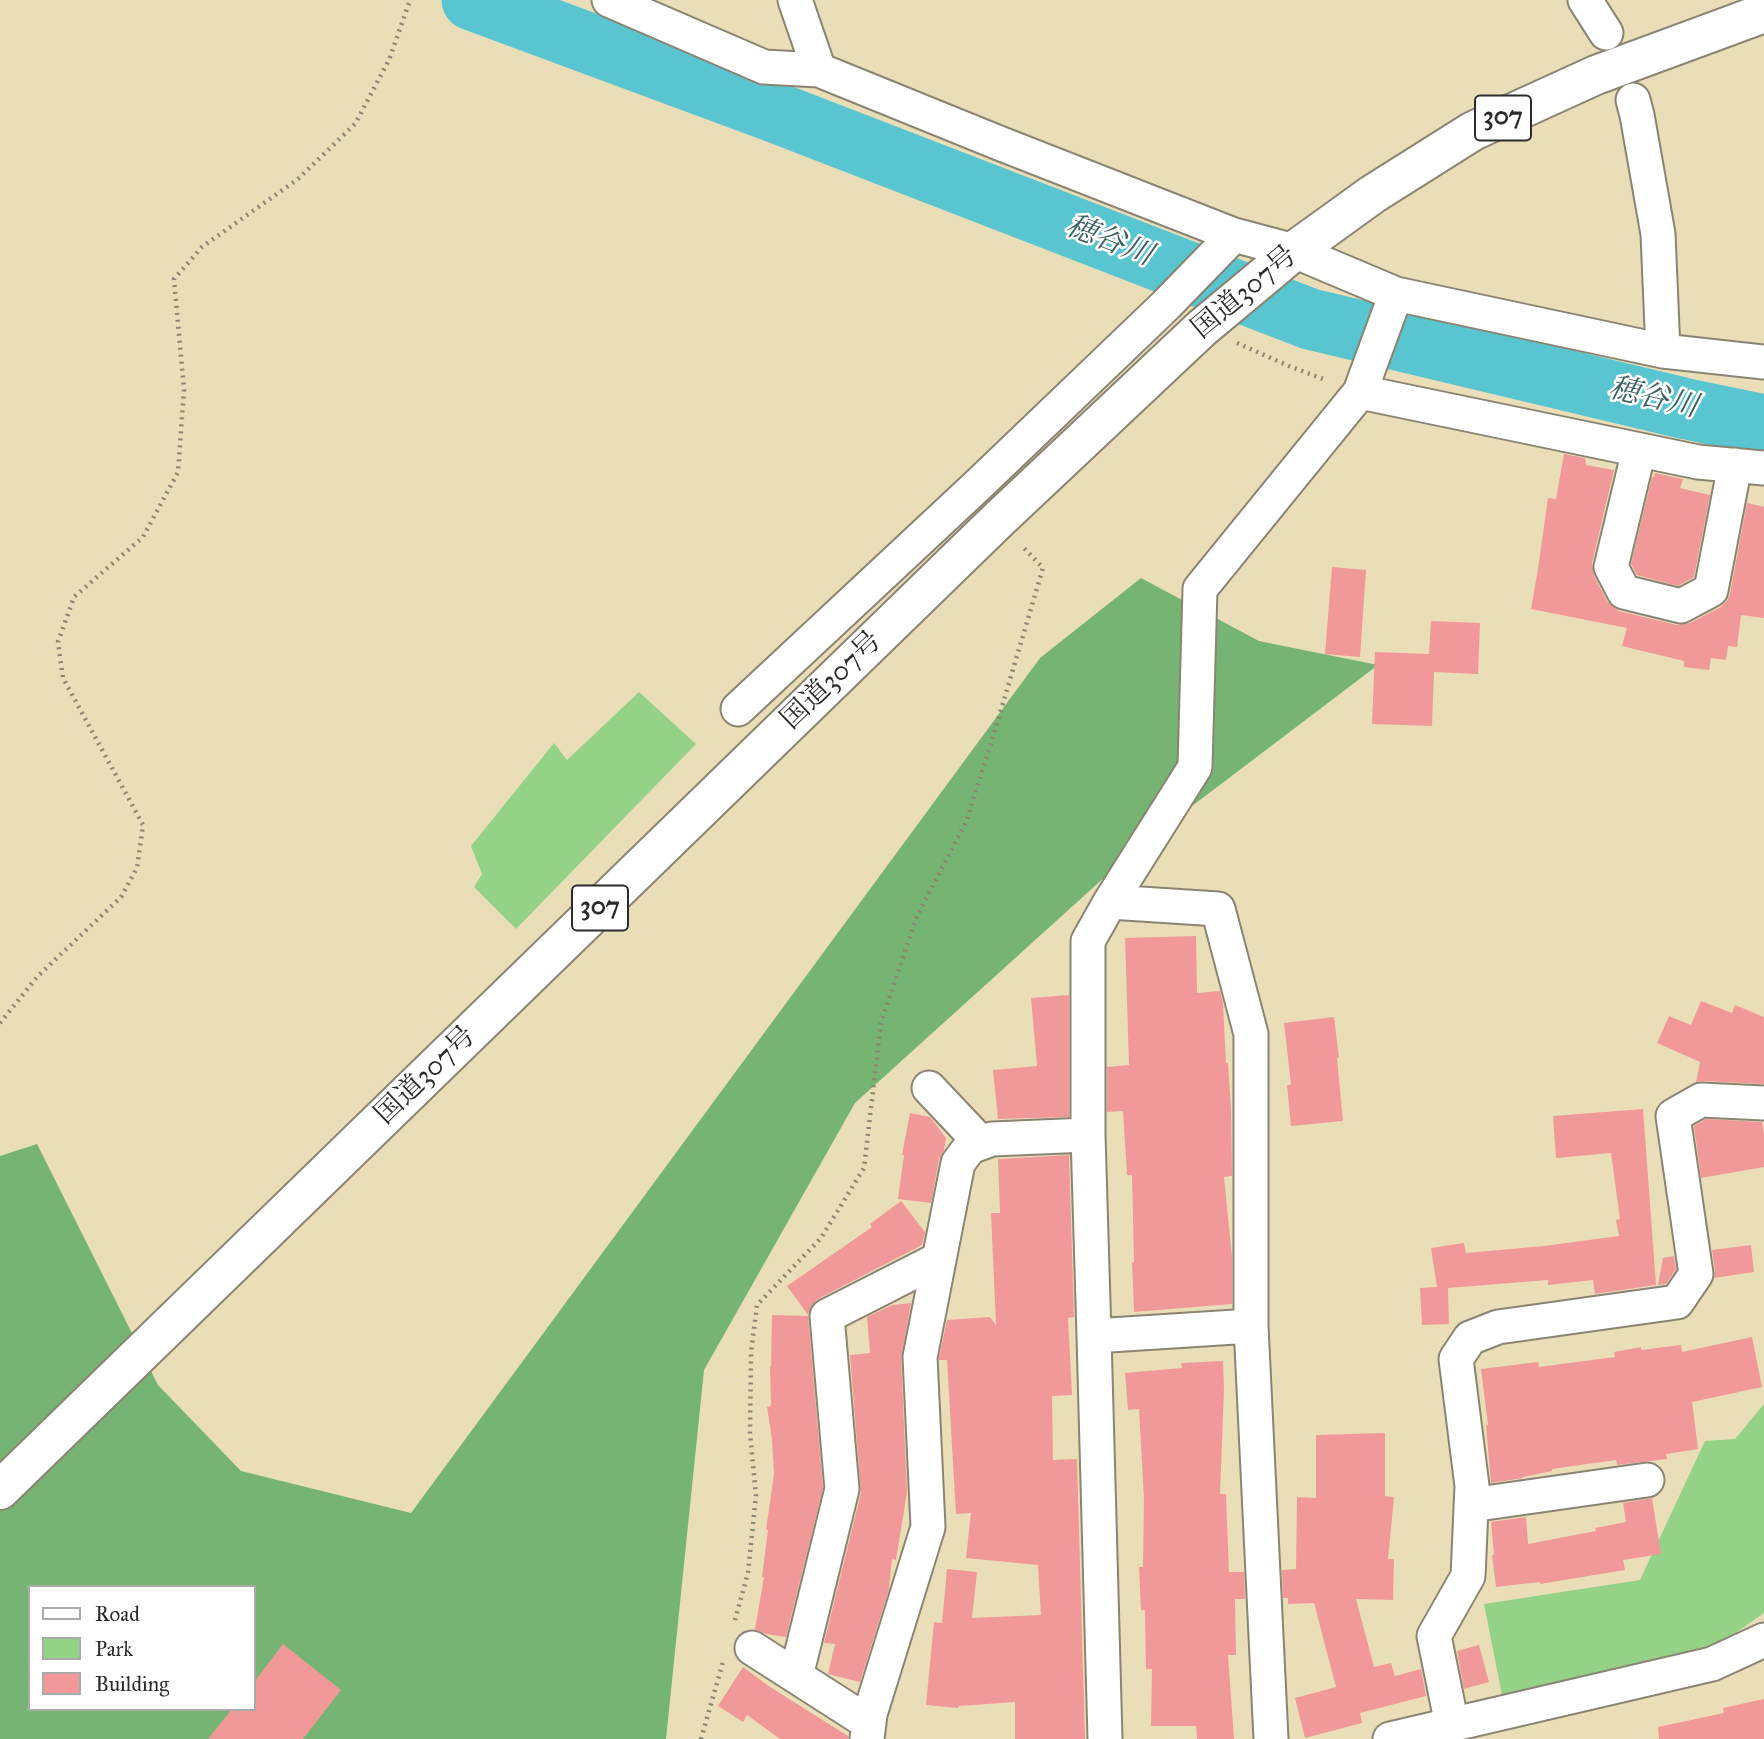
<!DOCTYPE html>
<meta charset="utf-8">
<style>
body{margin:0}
#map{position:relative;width:1764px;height:1739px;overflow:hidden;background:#eadeb9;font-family:"IM FELL Great Primer",serif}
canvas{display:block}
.legend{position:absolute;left:28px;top:1585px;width:228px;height:126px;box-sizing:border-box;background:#fff;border:2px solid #aaa;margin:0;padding:9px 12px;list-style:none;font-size:21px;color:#2b2b2b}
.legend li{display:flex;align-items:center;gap:14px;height:35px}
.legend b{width:35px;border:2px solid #aaa}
</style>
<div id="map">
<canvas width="1764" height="1739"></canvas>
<ul class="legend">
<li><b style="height:9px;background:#fff"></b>Road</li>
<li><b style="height:19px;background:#93d287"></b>Park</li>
<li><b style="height:19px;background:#f19998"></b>Building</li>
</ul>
</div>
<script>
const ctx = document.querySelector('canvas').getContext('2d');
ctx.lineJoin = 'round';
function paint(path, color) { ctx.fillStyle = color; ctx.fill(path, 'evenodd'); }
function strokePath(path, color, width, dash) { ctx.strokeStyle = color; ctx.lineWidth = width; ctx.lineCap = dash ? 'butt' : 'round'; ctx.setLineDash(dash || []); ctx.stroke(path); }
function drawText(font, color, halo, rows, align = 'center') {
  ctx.font = font + ' "IM FELL Great Primer","Noto Serif JP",serif'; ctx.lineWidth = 5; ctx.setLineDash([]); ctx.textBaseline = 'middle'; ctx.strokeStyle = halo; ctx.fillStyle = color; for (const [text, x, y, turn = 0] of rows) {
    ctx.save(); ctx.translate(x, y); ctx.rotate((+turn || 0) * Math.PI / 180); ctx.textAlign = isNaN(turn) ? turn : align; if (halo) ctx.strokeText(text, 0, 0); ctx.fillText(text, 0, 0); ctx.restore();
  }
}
paint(new Path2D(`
 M639 692 696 744 516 929 474 887 482 874 471 846 554 743 567 760Z
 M1764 1404V1613L1721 1643 1502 1695 1484 1604 1640 1580 1705 1441 1735 1439Z`), '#93d287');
paint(new Path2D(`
 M1141 578 1259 641 1378 665 1138 847 855 1103 704 1370 666 1739H0V1156L37 1144 158 1385 241 1471 411 1513 1040 658ZM30 1587H254V1709H30Z`), '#76b474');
strokePath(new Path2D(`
 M472 0 777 113 1310 319 1687 409 1764 425`), '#59c5d0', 61);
paint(new Path2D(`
 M1564 454 1585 458 1586 465 1614 470 1592 563 1594 576 1607 601 1613 607 1619 611 1677 625 1690 623 1721 607 1727 601 1730 594 1747 503 1764 507V618L1741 615 1737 647 1728 646 1726 660 1711 658 1709 670 1684 667V661L1622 646 1627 628 1531 609 1538 569 1548 498 1556 499Z
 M1655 473 1683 479 1680 488 1710 495 1694 577 1678 586 1637 575 1631 564 1652 477H1654Z
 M1332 567 1366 570 1360 657 1325 654Z
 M1431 621 1480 623 1478 674 1434 672 1432 726 1372 724 1375 652 1429 654Z
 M1196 936 1197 993 1220 991 1223 1003 1226 1063H1228L1231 1108 1232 1176 1224 1177 1232 1257V1304L1134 1312 1132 1262H1134L1132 1175H1127L1123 1111 1107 1112V1067L1129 1065 1125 938Z
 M1069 995V1117L998 1119 993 1070 1037 1066 1031 998Z
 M1701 1001 1732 1013 1735 1005 1764 1017V1084L1702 1081 1696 1082 1700 1062 1657 1043 1669 1016 1691 1025Z
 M1334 1017 1339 1058H1337L1343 1121 1291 1126 1287 1085H1291L1284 1023Z
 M1643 1109 1656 1285 1595 1294 1593 1280 1548 1285V1280L1448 1288 1449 1324 1422 1325 1420 1288 1437 1287 1431 1248 1464 1243 1466 1253 1544 1246 1619 1236 1616 1220 1620 1219 1611 1153 1556 1158 1553 1116Z
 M910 1113 930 1117 946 1138 944 1150 939 1159 931 1203 898 1199 904 1155H902Z
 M1706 1119 1762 1122 1764 1134V1167L1701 1178 1694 1126Z
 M1069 1155 1074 1317 1068 1318 1072 1395 1052 1396 1053 1460 1077 1459 1085 1739H1015V1702L959 1706 958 1708 926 1705 934 1622 942 1623 947 1569 977 1572 972 1618 1041 1615 1038 1565 966 1558 971 1513 956 1514 947 1360H939V1358L947 1320 990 1317 996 1325 991 1213H1000L998 1159Z
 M901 1201 925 1232 922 1245 818 1299 811 1306 808 1315 787 1286 872 1227 870 1224Z
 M1751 1245 1754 1272 1714 1278 1715 1271 1712 1250Z
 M1674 1256 1676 1269 1666 1284 1658 1285 1663 1258Z
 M911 1303 901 1358 907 1492 896 1560 892 1559 889 1589 860 1682 828 1674 835 1644 824 1643 861 1493 850 1355 870 1353 867 1317 892 1305Z
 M772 1315 808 1316 823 1488 786 1637 766 1634 755 1629 764 1577H762L768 1530H766L774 1474 772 1439 767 1407 771 1406 770 1367H771Z
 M1752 1337 1762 1387 1692 1402 1698 1449 1666 1454 1667 1459 1617 1465 1616 1460 1552 1469V1471L1523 1477V1478L1491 1483 1486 1425H1488L1481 1369 1538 1362 1539 1367 1615 1357 1614 1352 1641 1347V1350L1681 1345 1682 1352Z
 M1223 1361 1224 1389 1220 1494H1226L1229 1572H1244L1245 1599H1235L1236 1655H1228L1234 1739H1197L1196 1726H1151L1152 1669H1146L1145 1610H1141L1139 1567H1143L1144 1500 1139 1409 1128 1410 1125 1373 1182 1368 1181 1363Z
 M1385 1433V1496L1394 1497 1388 1559H1394L1393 1600 1356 1599 1374 1667 1391 1663 1395 1676 1421 1669 1426 1696 1360 1713 1362 1723 1305 1738 1295 1698 1336 1687 1314 1603 1288 1604V1598H1283L1282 1570 1296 1569 1297 1497 1316 1498V1435Z
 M1652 1498 1661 1554 1623 1560 1625 1570 1540 1584V1582L1496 1587 1492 1555H1494L1491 1522 1526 1517 1528 1544 1596 1531 1595 1528 1626 1522 1623 1503Z
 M283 1644 341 1690 303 1739H208L232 1709H254V1682Z
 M1479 1645 1489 1682 1464 1689 1457 1651Z
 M743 1667 770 1687 848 1736V1739H780L747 1715 743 1722 718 1706Z
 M1764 1699V1739H1659L1658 1727 1724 1713 1723 1708Z`), '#f19998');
const minor = new Path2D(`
 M609 0 764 67 819 70 999 143 1234 235 1294 251 1396 294 1663 351 1764 362
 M795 0 819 70
 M1585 0 1606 33
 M1633 100 1637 115 1658 234 1663 351
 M1360 392 1698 462 1764 468
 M1639 450 1611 567 1624 592 1681 606 1711 590 1735 465
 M738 709 978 485 1166 305 1234 235
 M1110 902 1218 909 1251 1034V1326L1271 1739
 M929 1088 981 1143
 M1088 1135 1094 1336 1251 1326
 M1094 1336 1105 1739
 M1471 1505 1647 1480
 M752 1648 869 1723
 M796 1676 842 1489 827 1316 939 1259
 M1452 1725 1434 1636 1468 1576 1472 1486 1456 1359 1470 1338 1498 1327 1677 1302 1696 1274 1673 1116 1701 1100 1764 1103
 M867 1739 870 1714 928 1527 920 1357 958 1163 970 1147 992 1139 1088 1135V941L1110 902 1195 767 1200 589 1360 392 1396 294
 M1390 1739 1712 1664 1764 1640`);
const highway = new Path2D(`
 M0 1490 998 520 1202 328 1268 273 1294 251 1373 194 1473 131 1596 75 1764 13`);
strokePath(minor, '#8a8472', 37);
strokePath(highway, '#8a8472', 42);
strokePath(new Path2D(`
 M1237 343 1289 366 1326 380
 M0 1023 37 977 121 897 137 868 143 825 63 678 58 642 74 597 143 537 178 472 184 390 174 279 202 247 298 179 355 124 389 60 410 0
 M735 1620 748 1573 756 1495 750 1434 751 1352 757 1305 821 1238 864 1168 881 1022 917 916 966 822 993 737 1043 568 1022 546
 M701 1739 723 1662`), '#8a8472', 4.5, [2, 5]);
strokePath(minor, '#fff', 33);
strokePath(highway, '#fff', 38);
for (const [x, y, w] of [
 [1503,118,56],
 [600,908,56]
]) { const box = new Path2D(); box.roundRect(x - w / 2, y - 22.5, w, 45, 5); ctx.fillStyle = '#fff'; ctx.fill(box); strokePath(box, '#2b2b2b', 2); }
drawText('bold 26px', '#2b2b2b', null, [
 ["307",1503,118],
 ["307",600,908]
]);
drawText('28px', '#2b2b2b', '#fff', [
 ["国道307号",1245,293,-40],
 ["国道307号",832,681,-44],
 ["国道307号",426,1076,-44]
]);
drawText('italic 30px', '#3b6165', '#fff', [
 ["穂谷川",1109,242,21],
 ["穂谷川",1653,399,13]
]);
</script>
